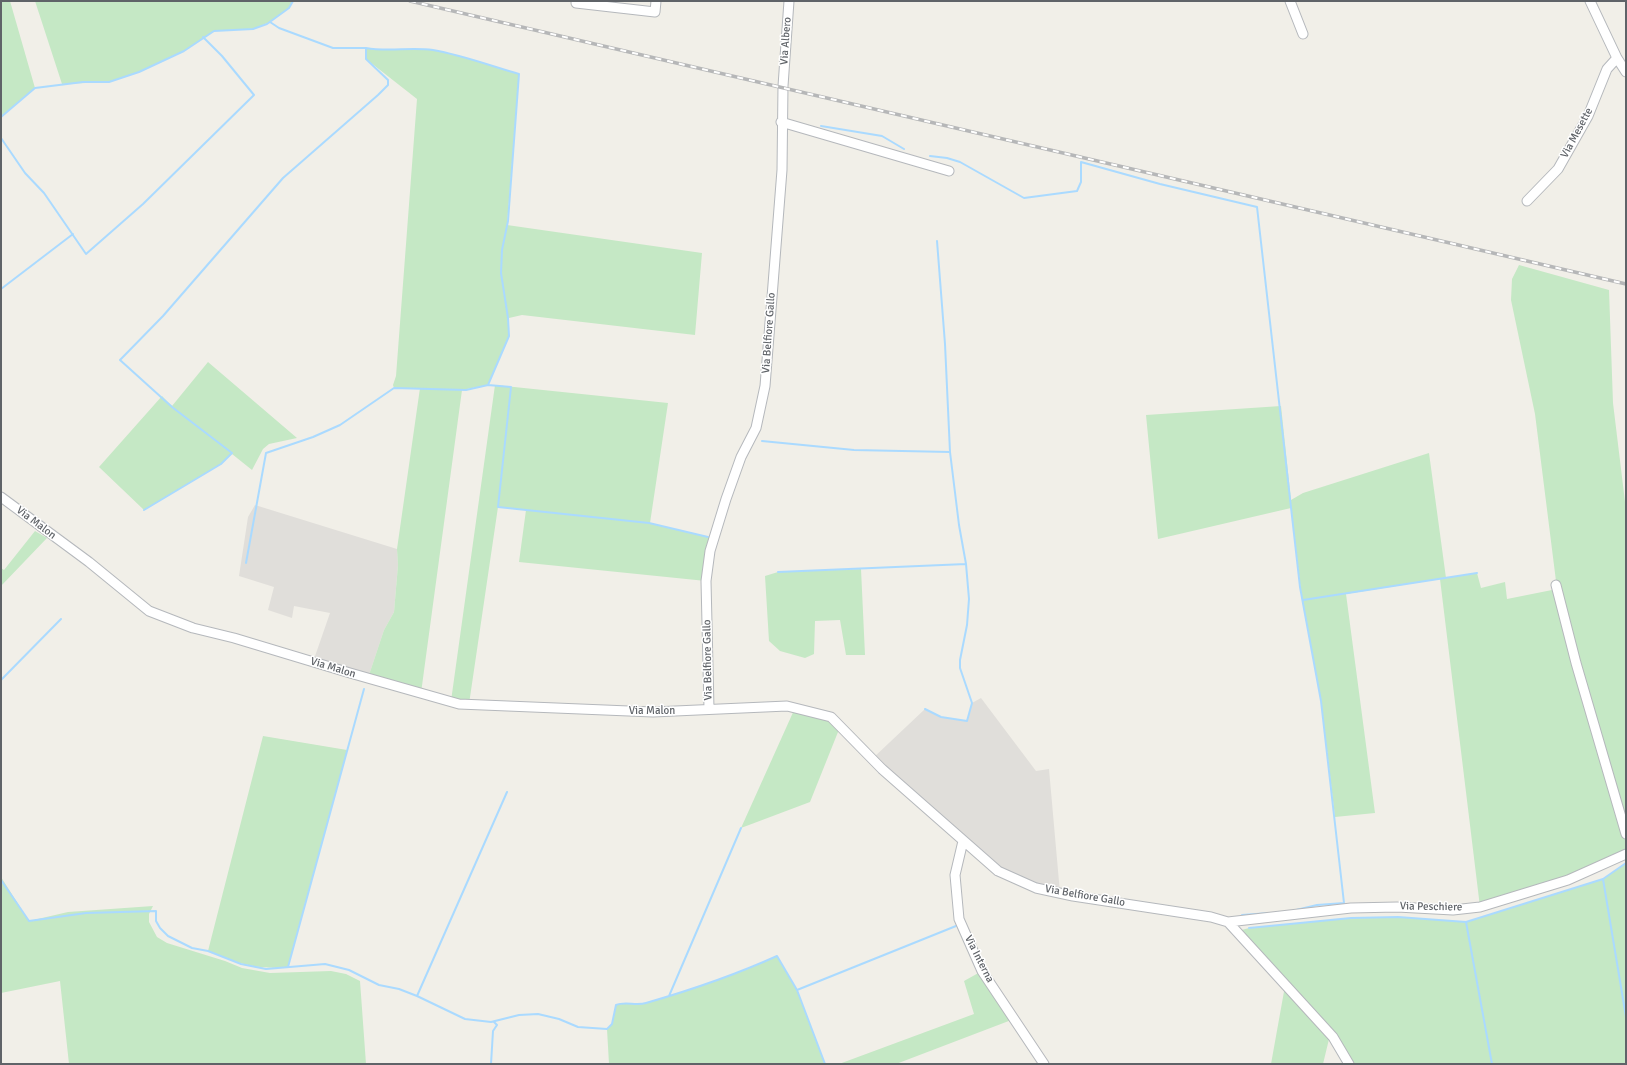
<!DOCTYPE html>
<style>
body{margin:0}
#map{position:relative;width:1627px;height:1065px;overflow:hidden;background:#f1efe8;font-family:Signika,sans-serif}
canvas{display:block}
.frame{position:absolute;inset:0;border:2px solid #5f6368;pointer-events:none}
</style>
<div id="map">
<canvas width="1627" height="1065"></canvas>
<div class="frame"></div>
</div>
<script>
const ctx = document.querySelector('canvas').getContext('2d');
ctx.lineJoin = 'round';
function paint(path, color) { ctx.fillStyle = color; ctx.fill(path, 'evenodd'); }
function strokePath(path, color, width, dash) { ctx.strokeStyle = color; ctx.lineWidth = width; ctx.lineCap = dash ? 'butt' : 'round'; ctx.setLineDash(dash || []); ctx.stroke(path); }
function drawText(font, color, halo, rows, align = 'center') {
  ctx.font = font + ' Signika,sans-serif'; ctx.lineWidth = 3; ctx.setLineDash([]); ctx.textBaseline = 'middle'; ctx.strokeStyle = halo; ctx.fillStyle = color; for (const [text, x, y, turn = 0] of rows) {
    ctx.save(); ctx.translate(x, y); ctx.rotate((+turn || 0) * Math.PI / 180); ctx.textAlign = isNaN(turn) ? turn : align; if (halo) ctx.strokeText(text, 0, 0); ctx.fillText(text, 0, 0); ctx.restore();
  }
}
paint(new Path2D(`
 M255 505 397 549 398 565 394 612 384 630 368 678 313 662 330 613 294 606 292 618 268 610 274 587 239 576 248 517Z
 M981 698 1036 771 1049 769 1060 893 998 871 872 759 925 709 941 717 967 721 972 703Z`), '#e0deda');
paint(new Path2D(`
 M1 1H10L35 88 1 117Z
 M35 1H293L289 8 270 22 253 29 214 31 184 51 139 72 109 82 62 84Z
 M366 48C388 52 410 47 433 50 462 55 491 66 519 74L507 225 702 253 695 335 522 315 509 318V336L488 385 462 390 421 693 368 678 384 630 394 612 398 565 397 549 420 388H394L393 385 396 376 417 99 366 59Z
 M1519 265 1609 290 1613 403 1626 510V854L1568 880 1480 907 1440 579 1346 594 1375 813 1335 817 1321 701 1302 600 1291 508 1158 539 1146 415 1281 406 1291 500 1303 493 1429 453 1446 578 1477 573 1481 588 1505 582 1507 599 1557 589 1535 414 1511 300 1512 279Z
 M208 362 297 438 269 444 263 449 252 470 232 454 221 464 144 510 99 467 162 396 172 406Z
 M495 385 668 403 650 523 713 538 706 581 519 562 526 510 498 507 469 704 451 701Z
 M35 531 47 538 1 586V568L4 570Z
 M861 569 865 655H846L840 620 815 621 814 654 805 658 780 651 769 641 765 576 778 572Z
 M795 708 831 717 840 727 810 802 741 828Z
 M263 736 347 750 288 967C253 970 239 963 208 951Z
 M1626 863V1064H1349L1330 1035 1323 1064H1271L1285 986 1238 931 1249 928 1351 918 1398 917 1466 922 1603 879Z
 M1 877 29 921 68 912 153 906 149 914V922L157 937 167 943 225 961 242 968 270 973 331 971 346 974 360 981 366 1064H69L60 981 1 993Z
 M777 956 797 990 825 1064H609L607 1029 612 1024 616 1005C625 1001 636 1006 646 1003 691 990 735 975 777 956Z
 M982 971 1014 1019 896 1064H839L974 1014 964 981Z`), '#c5e8c5');
strokePath(new Path2D(`
 M1 117 35 88 83 82H109L139 72 184 51 214 31 253 29 267 24 289 8 293 1
 M821 126 882 136 904 149
 M1 138 25 173 44 193 86 254 143 204 254 95 222 56 203 37
 M930 156 947 158 960 162 1024 198 1077 191 1081 182V162L1160 184 1257 207 1300 587 1321 701 1344 903 1317 905 1296 910
 M1 289 73 234
 M488 385 511 387 498 507 649 523 708 537
 M762 441 854 450 950 452
 M144 510 221 464 232 453 172 407 120 360 163 316 283 178 378 95 388 85V80L366 59V48H333L279 28 270 22
 M246 563 266 453 313 437 340 425 394 388 466 390 488 385 509 336 508 318 501 273 502 250 508 221 519 74C491 66 462 55 433 50 410 47 388 52 366 48
 M778 572 966 564
 M1303 600 1477 573
 M1 680 61 619
 M925 709 941 717 967 721 972 703 960 668V660L967 625 969 599 966 564 959 525 950 452 945 344 937 241
 M1603 879 1626 1017
 M1 880 29 921 86 913 156 911V921L160 928 168 936 192 948 208 951 241 964 266 969 325 964 349 970 379 985 399 989 417 996 465 1019 491 1022 519 1015 538 1014 559 1019 578 1027 607 1029 612 1024 616 1005C625 1001 636 1006 646 1003 691 990 735 975 777 956L797 990 825 1064
 M1242 915 1270 913
 M1466 922 1492 1064
 M1249 928 1351 918 1398 917 1466 922 1603 879 1626 863
 M288 967 364 689
 M797 990 956 926
 M417 996 507 792
 M669 996 741 828
 M491 1064 493 1031 497 1025 494 1022`), '#aadaff', 2);
const minor = new Path2D(`
 M1290 1 1303 34
 M1590 1 1617 58 1626 72
 M576 3 655 12 656 1
 M781 122 949 171
 M1527 201 1558 169 1588 116 1607 69 1617 58
 M1 497 89 562 149 611 193 628 234 638 350 673 459 704 653 712 787 706 831 717 882 769 998 871 1036 888 1073 896 1211 917 1228 922 1333 1037 1349 1064
 M1556 585 1576 663 1626 834
 M709 709 706 581 710 551 726 499 741 457 756 428 765 386 782 170 783 86 789 1
 M963 841 955 875 959 919 982 971 1044 1064
 M1228 922 1351 908 1397 907 1453 910 1480 907 1568 880 1626 854`);
strokePath(minor, '#b5b8bc', 11);
strokePath(minor, '#fff', 9);
const rail = new Path2D(`
 M410 1 1626 284`);
strokePath(rail, '#b6b7b8', 3.5);
strokePath(rail, '#fff', 2, [6]);
drawText('11px', '#5f6368', '#fff', [
 ["Via Albero",786,41,-86],
 ["Via Mesette",1577,133,-62],
 ["Via Belfiore Gallo",769,333,-86],
 ["Via Malon",36,523,37],
 ["Via Belfiore Gallo",708,660,-91],
 ["Via Malon",333,668,17],
 ["Via Malon",652,711],
 ["Via Belfiore Gallo",1085,896,10],
 ["Via Peschiere",1431,907,1],
 ["Via Interna",979,959,63]
]);
</script>
